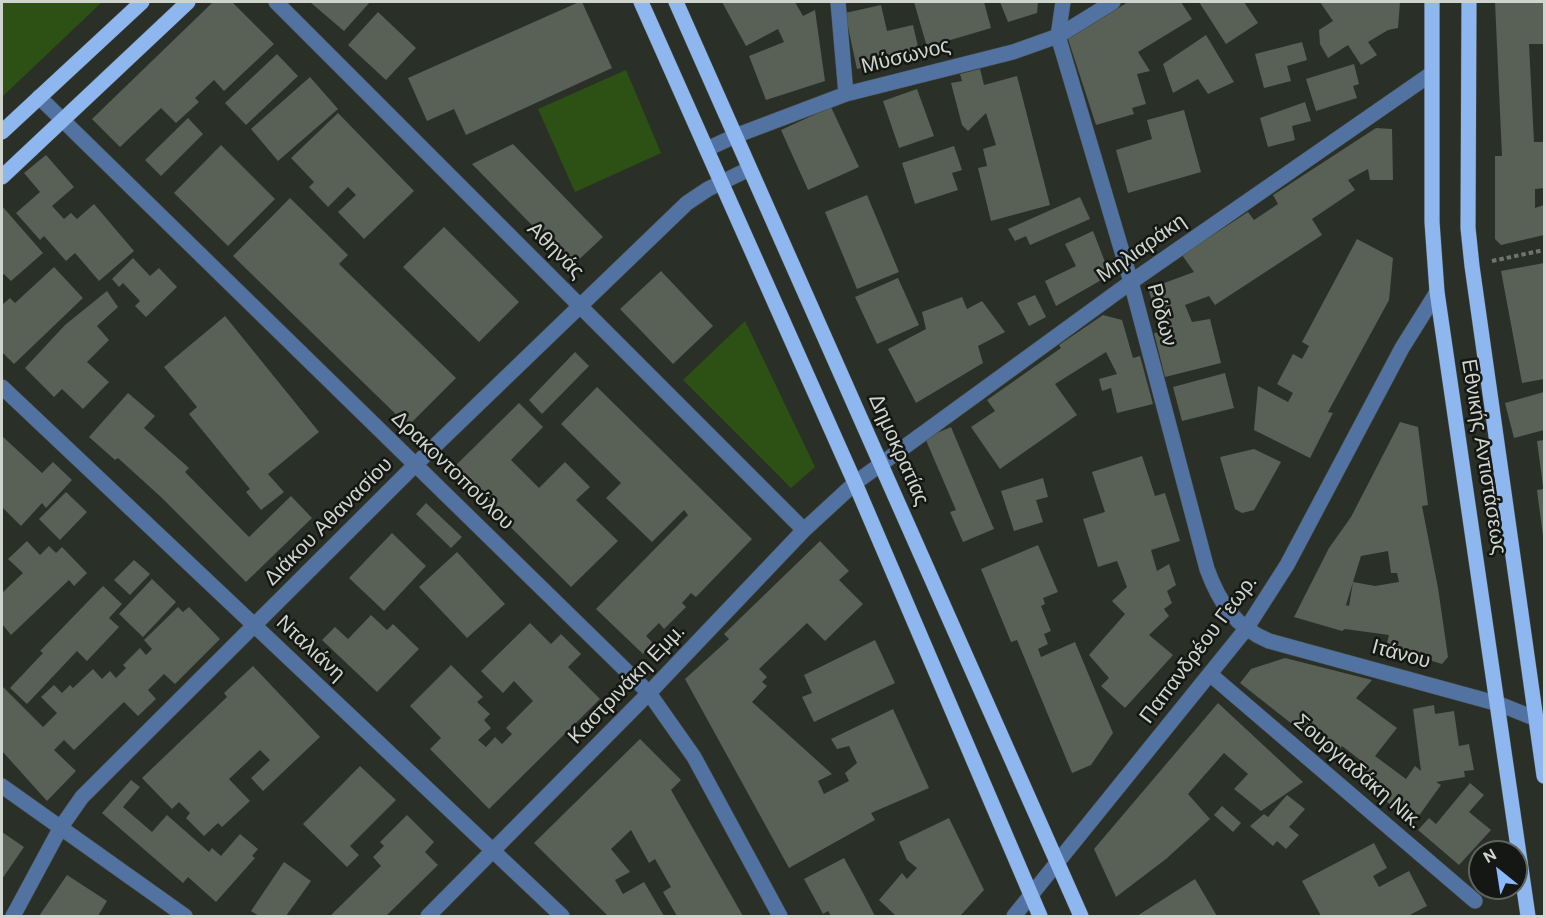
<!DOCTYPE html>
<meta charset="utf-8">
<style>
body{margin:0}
#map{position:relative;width:1546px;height:918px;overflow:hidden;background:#2a3027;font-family:"DM Sans",sans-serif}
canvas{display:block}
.frame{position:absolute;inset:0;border:3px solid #d0d4ce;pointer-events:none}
.north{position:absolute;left:1468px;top:840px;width:60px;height:60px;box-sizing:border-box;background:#141713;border:2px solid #5f635e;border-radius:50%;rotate:330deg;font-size:16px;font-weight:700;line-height:24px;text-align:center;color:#d0d4ce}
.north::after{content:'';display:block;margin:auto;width:21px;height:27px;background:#8bbafc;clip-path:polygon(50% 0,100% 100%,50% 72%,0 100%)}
</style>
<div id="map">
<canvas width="1546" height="918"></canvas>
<div class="frame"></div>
<div class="north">N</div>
</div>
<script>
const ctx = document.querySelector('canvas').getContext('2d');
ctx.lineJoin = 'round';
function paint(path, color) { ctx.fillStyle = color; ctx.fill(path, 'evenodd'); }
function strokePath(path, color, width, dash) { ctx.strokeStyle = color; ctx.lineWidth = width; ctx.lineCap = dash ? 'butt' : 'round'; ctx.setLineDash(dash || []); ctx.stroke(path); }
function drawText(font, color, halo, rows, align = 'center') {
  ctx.font = font + ' "DM Sans",sans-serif'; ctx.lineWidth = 5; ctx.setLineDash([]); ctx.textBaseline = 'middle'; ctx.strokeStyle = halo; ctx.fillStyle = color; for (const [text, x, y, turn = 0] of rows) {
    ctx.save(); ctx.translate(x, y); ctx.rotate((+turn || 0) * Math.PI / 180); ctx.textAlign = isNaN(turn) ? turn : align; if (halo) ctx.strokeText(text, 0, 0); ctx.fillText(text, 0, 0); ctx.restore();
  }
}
paint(new Path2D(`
 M2 2H102L2 97Z
 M626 70 661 153 575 192 538 109Z
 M745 321 815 467 791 488 683 380Z`), '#2d5114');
paint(new Path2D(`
 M213 2H232L274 44 224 91 214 80 195 98 199 102 176 123 161 108 120 147 92 119Z
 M310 2H370L344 31Z
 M579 2H582L612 68 466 135 454 109 427 121 408 78Z
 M722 2H795L803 16 815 10 825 81 766 100 749 56 784 42 778 29 746 46Z
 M914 2H984L991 28 927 47Z
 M1000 2H1038L1037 13 1008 22Z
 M1128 2H1181L1192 19 1138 52 1150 71 1137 74 1146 104 1132 108 1134 114 1096 125 1068 39Z
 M1199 2H1244L1258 23 1226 44Z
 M1320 2H1400L1398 28 1388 30 1368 42 1377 55 1361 65 1348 45 1328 58 1320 44 1319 30 1333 21Z
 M1495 2H1544V44H1529L1534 142H1544V188L1535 189V208L1544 205V235L1501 245 1495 239V156H1502Z
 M881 5 887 31 913 25 920 55 857 69 845 13Z
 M378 12 416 48 386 80 348 45Z
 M1206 35 1234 82 1208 94 1198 79 1173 93 1163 64Z
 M1302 42 1307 60 1287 66 1291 81 1264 88 1255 54Z
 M277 54 298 76 246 125 225 103Z
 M1354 64 1359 84 1353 86 1357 98 1316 111 1306 79Z
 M980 69 984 85 1017 76 1050 205 991 221 978 168 987 166 983 149 996 145 986 113 968 131 962 125 951 83 962 81 960 74Z
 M310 77 338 109 278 161 251 129Z
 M917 89 934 136 899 148 883 101Z
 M1305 102 1311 121 1292 126 1295 140 1268 147 1260 118Z
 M831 107 859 167 808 190 781 130Z
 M1184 110 1201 172 1128 193 1116 150 1152 139 1147 120Z
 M338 113 414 191 364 239 338 212 356 195 348 187 328 207 309 187 314 182 291 158Z
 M188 118 203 134 161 176 145 160Z
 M1376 128 1392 129 1393 180H1370L1368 169 1348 180 1355 190 1312 219 1322 235 1215 305 1209 296 1185 305 1192 322 1210 319 1221 363 1165 377 1154 333 1163 332 1148 289 1194 272 1182 255 1248 212 1254 220 1278 204 1273 195Z
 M513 144 603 237 572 266 472 164Z
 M221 145 275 199 228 246 174 193Z
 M954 146 962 170 952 173 958 190 915 204 902 163Z
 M46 155 74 187 52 206 64 219 71 213 77 219 94 204 134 251 99 281 75 253 66 261 44 236 40 240 16 213 40 192 24 173Z
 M867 195 899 272 857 289 825 212Z
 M1080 197 1090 219 1030 245 1026 236 1015 241 1008 229Z
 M290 198 348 255 339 264 456 378 408 426 233 256Z
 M2 206 43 253 11 281 4 274 2 276Z
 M444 227 519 302 479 342 403 267Z
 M1093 231 1110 275 1056 306 1045 281 1076 266 1065 244Z
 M1357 239 1393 258 1389 300 1328 412 1333 413 1310 458 1254 430 1258 386 1288 402 1293 393 1277 384 1293 354 1302 359 1309 346 1302 342Z
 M133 258 150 276 159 268 177 287 146 317 135 306 140 301 123 283 119 287 112 279Z
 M1544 263V379L1522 383 1501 271Z
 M54 267 83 298 14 364 2 352V305L10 298 15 303Z
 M661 271 713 326 673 364 620 309Z
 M898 278 919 325 877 344 855 297Z
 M107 291 118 307 97 326 109 340 87 362 109 382 83 409 62 389 54 397 25 368 65 325Z
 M1035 295 1046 317 1029 326 1017 303Z
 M962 297 967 309 982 301 1005 332 978 346 983 363 916 403 888 349 926 329 922 312Z
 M1103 315 1122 320 1133 358 1140 356 1153 404 1117 413 1111 388 1102 391 1099 379 1117 374 1106 352 1055 384 1077 415 1000 469 971 427 995 411 987 400 1061 348 1059 345Z
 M225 316 319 432 268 474 284 492 261 510 246 492 250 489 189 414 197 407 164 367Z
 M575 352 589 366 542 414 529 400Z
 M1225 373 1234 408 1182 421 1173 387Z
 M597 387 752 539 696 597 691 593 682 603 686 607 664 629 659 623 646 636 653 643 643 654 596 609 688 515 684 510 652 542 606 498 621 483 561 424Z
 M1544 392V430L1514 438 1505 403Z
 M128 393 155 416 144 428 189 468 185 472 249 537 291 496 312 518 246 582 162 498 118 458 115 460 89 437Z
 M519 403 543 427 511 460 539 488 565 462 590 487 576 500 618 541 571 587 452 469Z
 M1400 422 1418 427 1428 505 1422 506 1438 588 1448 657 1442 664 1386 647 1389 635 1345 629 1342 631 1294 617 1329 548 1351 517ZM1388 551 1391 573H1397L1399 582 1375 586 1353 582 1349 606 1346 605 1353 582 1361 556Z
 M951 427 994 529 963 542 950 512 956 510 925 438Z
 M2 436 42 473 53 462 72 480 46 508 42 503 21 526 2 507Z
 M1544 440V486H1543L1537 441Z
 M1254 449 1281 462 1254 510 1242 513 1235 509 1220 457Z
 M1142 456 1155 496 1165 493 1180 541 1151 550 1157 571 1169 564 1176 585 1167 591 1172 603 1164 609 1169 616 1149 635 1173 655 1125 708 1101 686 1109 678 1089 655 1125 614 1112 601 1127 587 1117 561 1098 567 1083 519 1105 512 1092 472Z
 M1043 478 1048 497 1036 500 1043 522 1014 531 1001 491Z
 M1544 489V536H1543L1537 490Z
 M66 492 87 512 60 540 39 519Z
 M426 503 462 537 451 548 416 514Z
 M392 533 426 566 384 611 349 578Z
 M27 541 40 555 49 546 56 553 62 547 87 573 74 586 69 580 11 635 2 624V593L23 573 8 559Z
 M820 541 849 571 839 580 863 604 825 641 807 623 759 669 767 677 762 682 767 686 752 702 832 774 818 781 824 794 849 781 845 773 857 763 849 746 837 749 831 739 893 709 929 788 871 813 875 820 789 868 685 679 729 639 724 634Z
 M1038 545 1058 592 1043 598 1045 604 1041 606 1051 631 1044 634 1048 644 1038 649 1041 657 1075 642 1113 733 1091 765 1072 773 1017 640 1011 642 981 569Z
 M457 552 505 604 467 638 419 587Z
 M134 560 150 574 130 595 114 580Z
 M152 579 176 602 143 637 119 614Z
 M103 586 122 604 109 618 119 627 87 661 77 651 27 704 10 688 43 653 40 651Z
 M178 607 183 612 189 607 220 639 175 684 164 674 148 690 156 699 138 716 124 702 74 750 64 740 54 750 76 771 47 801 2 751V686L43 727 57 713 41 697 54 685 62 693 70 685 73 688 93 669 102 679 110 671 116 678 126 668 123 665 140 648 146 655 152 649 144 640Z
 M371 615 387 630 393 624 419 649 377 692 322 640 335 627 348 639Z
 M530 623 551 644 561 634 581 654 568 667 600 699 489 809 430 749 441 738 410 706 451 665 483 697 477 702 490 714 484 720 491 728 478 740 486 747 495 737 502 744 512 734 506 728 533 701 514 681 503 693 481 671Z
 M875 640 895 683 814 722 802 697 812 693 804 675Z
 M1285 658 1372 680 1356 698 1397 728 1375 756 1406 779 1415 766 1421 771 1413 709 1434 705 1435 714 1454 711 1459 746 1469 744 1474 770 1464 771 1465 777 1436 782 1441 785 1418 817 1395 800 1391 805 1357 780 1368 766 1342 746 1334 757 1240 683 1251 669Z
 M253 666 320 737 263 791 251 778 270 760 260 750 229 779 250 801 222 827 218 823 204 836 186 818 190 813 179 802 172 809 142 778 227 697 224 693Z
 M1218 703 1303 782 1261 811 1234 789 1248 774 1224 753 1188 794 1210 819 1166 859 1116 897 1094 849Z
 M640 739 681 780 671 790 743 916H677L663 892 671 887 655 859 649 863 631 830 611 849 630 872 615 880 623 894 644 882 664 916H608L534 843Z
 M360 766 396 800 350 846 359 855 347 867 303 824Z
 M131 780 140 787 123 807 152 832 167 815 209 852 212 848 221 856 240 834 258 849 252 856 255 858 216 902 188 877 183 883 102 813Z
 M1470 783 1484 795 1469 812 1491 830 1459 865 1418 830 1429 818 1436 824Z
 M1287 795 1305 809 1289 827 1299 835 1286 849 1277 841 1273 846 1250 826 1264 814 1268 817Z
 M1222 806 1241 823 1233 832 1214 815Z
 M407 815 434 842 425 852 438 865 386 916H330L381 866 373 857 384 846 380 842Z
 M949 818 984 890 960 916H896L879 900 902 873 907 879 917 868 907 860 899 842Z
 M2 832 24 847 2 879Z
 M1374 843 1387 868 1373 876 1379 887 1409 871 1427 906 1408 916H1321L1302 881Z
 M844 858 863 893 875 916H831L828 911 823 914 804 879Z
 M284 862 311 881 286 916H259L251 911Z
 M67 875 107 901 98 916H39Z
 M1195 879 1217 916H1137Z`), '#596055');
const minor = new Path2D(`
 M276 2 804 530
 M838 2 846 94
 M1063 2 1058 36 1131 282 1207 569C1219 602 1235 627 1269 641L1499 704 1544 722
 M39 97 649 693 694 757 780 916
 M707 149 735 136 846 94 1013 52 1058 36 1113 2
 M2 387 562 916
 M1211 675 1475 901
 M2 786 185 916
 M13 916 61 827 82 797 415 465 687 203 708 189 749 169
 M428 916 649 693 804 530 855 483 1131 282 1431 74
 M1014 916 1246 629 1287 565 1402 348 1437 292`);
const major = new Path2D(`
 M641 2 855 483 1040 916
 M676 2 1081 916
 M1432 2V222L1437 292 1528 916
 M1469 2 1468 228 1472 266 1544 776
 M2 132 142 2
 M2 177 188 2`);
strokePath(minor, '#484e45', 16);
strokePath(major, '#484e45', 16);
strokePath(new Path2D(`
 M1492 261 1544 250`), '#6f746c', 4, [4.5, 3]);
strokePath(minor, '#5272a1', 15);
strokePath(major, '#8eb6ef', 15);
drawText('21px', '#d0d4ce', '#141713', [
 ["Μύσωνος",906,57,-14],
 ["Μηλιαράκη",1142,249,-35],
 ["Αθηνάς",555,251,45],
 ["Ρόδων",1161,315,75],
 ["Δημοκρατίας",898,450,66],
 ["Εθνικής Αντιστάσεως",1483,457,81],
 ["Δρακοντοπούλου",452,471,44],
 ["Διάκου Αθανασίου",329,522,-45],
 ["Νταλιάνη",310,649,43],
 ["Παπανδρέου Γεωρ.",1199,650,-53],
 ["Ιτάνου",1401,655,15],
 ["Καστρινάκη Εμμ.",627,685,-46],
 ["Σουργιαδάκη Νικ.",1357,772,41]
]);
</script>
